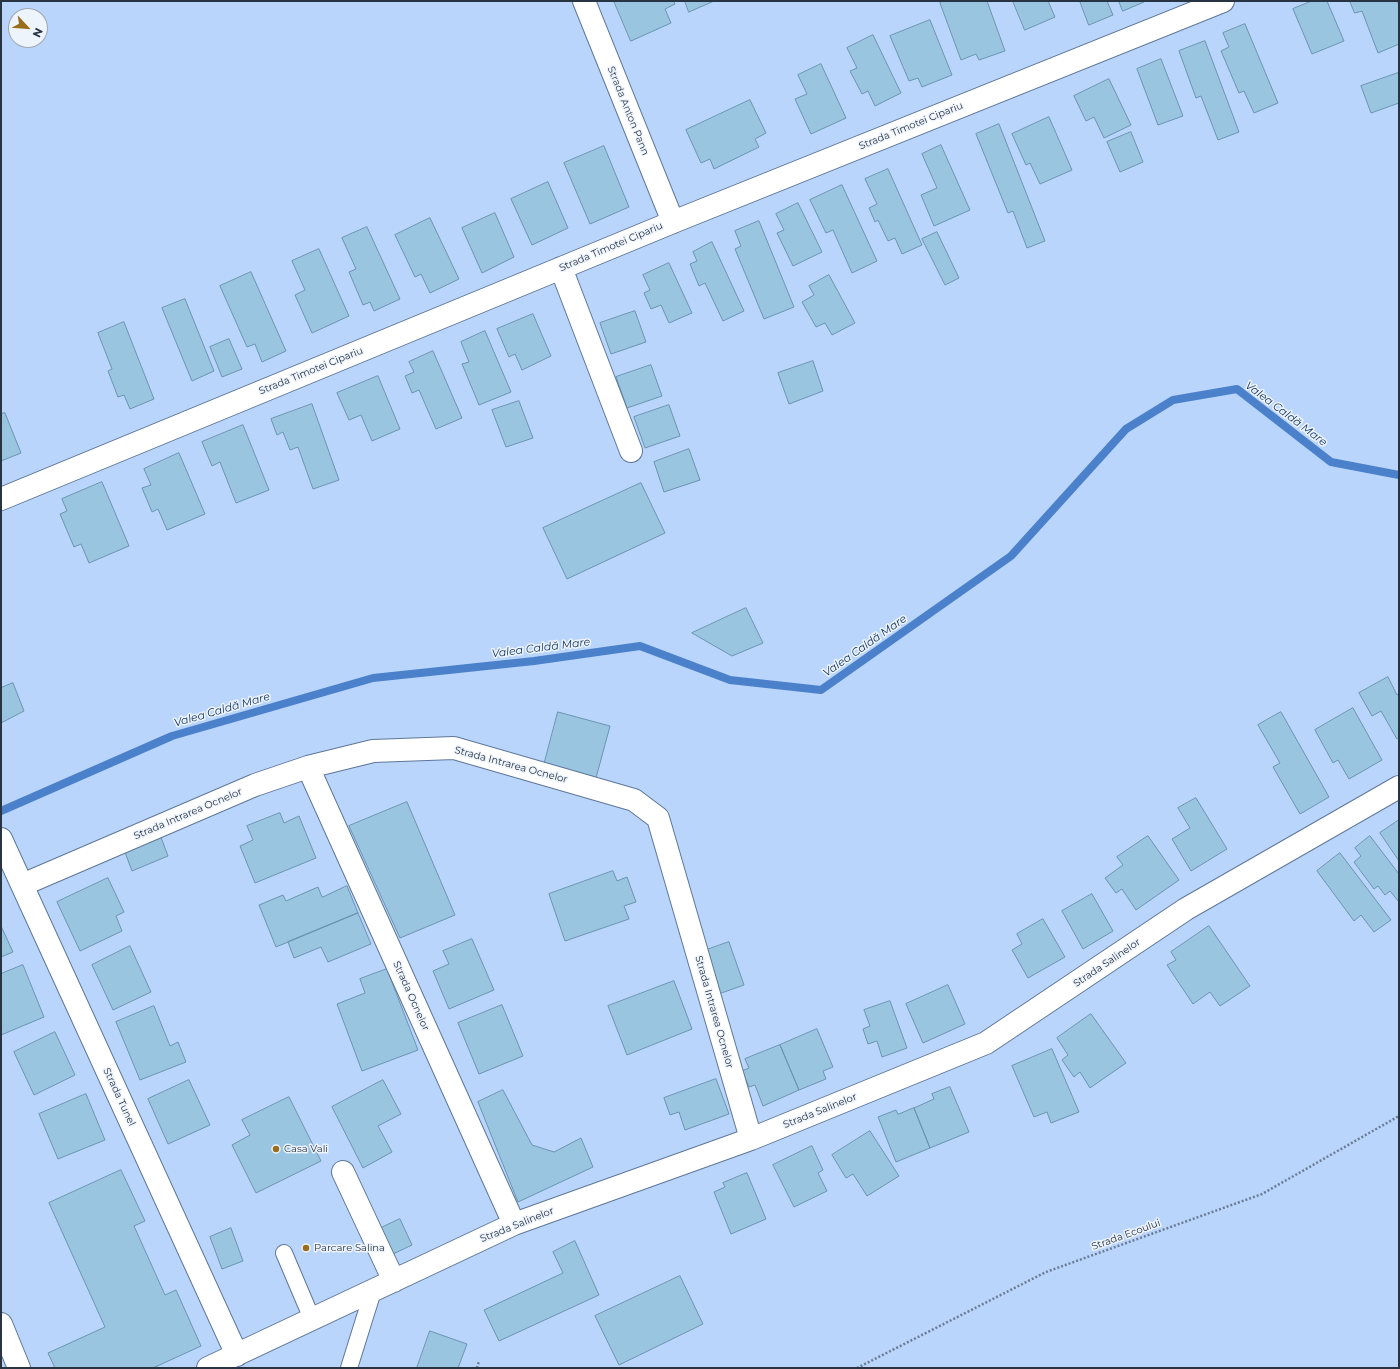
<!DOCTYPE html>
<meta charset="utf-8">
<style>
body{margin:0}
#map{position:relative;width:1400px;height:1369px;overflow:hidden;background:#bad5fb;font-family:Montserrat,sans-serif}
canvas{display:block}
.frame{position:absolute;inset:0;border:2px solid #293443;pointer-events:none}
.north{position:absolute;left:8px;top:8px;width:40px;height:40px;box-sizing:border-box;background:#eef4fc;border:1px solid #9fa7b2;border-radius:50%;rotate:116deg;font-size:11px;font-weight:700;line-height:16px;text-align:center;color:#293443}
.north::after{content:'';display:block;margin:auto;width:14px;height:18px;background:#9a6d1d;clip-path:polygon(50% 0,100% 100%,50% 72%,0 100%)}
</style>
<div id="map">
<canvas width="1400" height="1369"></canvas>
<div class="frame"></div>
<div class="north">N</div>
</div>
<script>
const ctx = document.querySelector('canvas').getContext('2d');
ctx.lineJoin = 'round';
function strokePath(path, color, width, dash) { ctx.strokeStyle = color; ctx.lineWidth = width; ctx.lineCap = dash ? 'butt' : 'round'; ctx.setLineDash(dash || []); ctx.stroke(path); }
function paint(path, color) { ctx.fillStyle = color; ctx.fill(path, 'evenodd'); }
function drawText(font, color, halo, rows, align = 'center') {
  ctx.font = font + ' Montserrat,sans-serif'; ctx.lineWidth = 3; ctx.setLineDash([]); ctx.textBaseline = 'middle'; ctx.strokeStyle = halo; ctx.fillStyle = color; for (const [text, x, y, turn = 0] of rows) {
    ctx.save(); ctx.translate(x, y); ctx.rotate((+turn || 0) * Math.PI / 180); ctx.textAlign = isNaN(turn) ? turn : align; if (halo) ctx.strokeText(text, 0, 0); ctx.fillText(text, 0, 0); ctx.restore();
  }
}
strokePath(new Path2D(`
 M1 811 172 736 373 678 534 661 640 646 730 680 821 690 1011 556 1126 429 1173 400 1237 389 1331 462 1399 475`), '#4b81cb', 8);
const building = new Path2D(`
 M614 1H674L675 4 665 9 671 23 631 41Z
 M685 1H714L689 12Z
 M944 1H987L1005 51 979 60 976 54 961 60 940 3Z
 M1013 1H1048L1055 17 1025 30Z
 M1080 1H1107L1113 15 1089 25Z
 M1119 1H1144V2L1123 11Z
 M1312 1H1327L1344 41 1312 54 1293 9Z
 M1350 1H1397L1399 5V44L1378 53 1362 11 1355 13Z
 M930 20 952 75 922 87 918 78 909 81 890 36Z
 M1245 24 1278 103 1254 113 1244 91 1239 93 1221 51 1229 47 1223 33Z
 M873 35 901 93 875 106 868 91 862 94 850 71 857 68 847 48Z
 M1205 41 1239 132 1218 140 1201 96 1196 98 1179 51Z
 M1161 59 1183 116 1158 125 1137 69Z
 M821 64 846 118 811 134 795 99 807 94 798 75Z
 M1398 73 1399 77V103L1371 113 1361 86Z
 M1109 79 1131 125 1104 138 1094 117 1086 121 1074 96Z
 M750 100 766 133 755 139 759 147 714 169 710 159 701 163 686 130Z
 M1049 117 1072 170 1040 184 1030 163 1026 165 1012 134Z
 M999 124 1045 241 1027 248 1013 211 1008 213 976 134Z
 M1131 132 1143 162 1120 172 1107 142Z
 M941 145 970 210 934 226 921 195 937 188 922 154Z
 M604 146 629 207 590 224 564 163Z
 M888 169 922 245 902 254 895 238 888 241 878 220 875 222 869 208 877 204 865 179Z
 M548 182 568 228 532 245 511 199Z
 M842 185 877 261 852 273 833 230 826 233 810 200Z
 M798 203 822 252 793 266 777 233 784 230 776 214Z
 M495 213 514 257 482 273 462 228Z
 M430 218 459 279 430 293 421 274 415 277 395 235Z
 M759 221 794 307 764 319 735 249 741 246 735 231Z
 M367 227 400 299 374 311 370 302 363 305 349 272 356 269 342 238Z
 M937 232 959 278 945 285 922 239Z
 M712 242 744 311 723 321 705 283 699 286 690 264 697 261 693 252Z
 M319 249 349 316 312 333 295 295 305 290 292 261Z
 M669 263 692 313 669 323 661 305 651 309 644 293 650 290 643 275Z
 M251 272 286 351 262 362 255 344 247 347 220 286Z
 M829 275 855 323 832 335 825 323 816 327 802 302 814 295 809 286Z
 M185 299 214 371 192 381 162 308Z
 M635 311 646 342 611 354 600 323Z
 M533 314 551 356 522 370 515 354 509 357 497 329Z
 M124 322 154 399 130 409 124 395 118 397 108 371 112 369 98 333Z
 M485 331 511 392 479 405 462 364 469 362 461 342Z
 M229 339 242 369 222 377 210 347Z
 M433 351 462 418 436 429 419 390 412 393 405 376 414 372 409 362Z
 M813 361 823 391 789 404 778 373Z
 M651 365 662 396 627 408 616 377Z
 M378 376 400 429 372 441 361 415 349 420 337 393Z
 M519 401 533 438 506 447 492 410Z
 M312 404 339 480 313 489 298 447 290 450 283 432 277 435 271 419Z
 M669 405 680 436 645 448 634 417Z
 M5 413 21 453 1 461V414Z
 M243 425 269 490 236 503 220 462 212 466 202 442Z
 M689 449 700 480 664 492 654 462Z
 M179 453 205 514 167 530 158 509 152 512 142 488 151 485 144 469Z
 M102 482 129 546 89 563 81 544 74 547 60 514 67 511 62 499Z
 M641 483 665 533 567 579 543 528Z
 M746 608 763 643 732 656 692 633Z
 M1388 677 1397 695 1399 694V738L1397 739 1381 711 1372 716 1359 693Z
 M13 683 24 711 1 723V688Z
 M1353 708 1382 760 1349 779 1338 760 1333 763 1315 730Z
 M558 712 610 726 596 778 544 765Z
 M1281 712 1329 797 1300 814 1273 767 1280 763 1258 725Z
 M1196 798 1227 849 1191 871 1172 839 1190 828 1178 808Z
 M407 802 455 915 400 938 349 826Z
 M280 813 284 823 299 816 316 858 255 883 240 846 253 840 247 826Z
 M1399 820V861L1380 833Z
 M159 832 168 856 132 871 123 847Z
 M1148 836 1179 880 1136 910 1122 889 1116 893 1105 878 1123 865 1117 857Z
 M1370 836 1399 874V902L1390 891 1385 895 1378 886 1374 889 1354 862 1361 856 1355 848Z
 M1340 853 1391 920 1374 932 1361 915 1354 921 1317 871Z
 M613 871 617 881 627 877 636 902 624 906 629 919 565 941 549 894Z
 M108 878 124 912 116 916 122 931 80 951 57 902Z
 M347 886 358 913 276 947 259 905 283 895 286 901 318 887 322 897Z
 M1092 894 1113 931 1083 949 1062 911Z
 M358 913 371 944 328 962 321 947 294 958 288 942Z
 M1043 919 1065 957 1028 978 1012 950 1022 944 1017 934Z
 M1 926 13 952 1 957Z
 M1209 926 1250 986 1220 1006 1210 992 1193 1004 1167 965 1176 960 1171 952Z
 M472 939 494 990 449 1009 433 971 449 964 443 951Z
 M729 942 744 985 713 996 698 953Z
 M130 946 151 992 113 1010 92 965Z
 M23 965 44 1017 1 1035V974Z
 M387 969 418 1050 362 1071 337 1004 365 993 360 979Z
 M674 981 692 1029 627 1055 608 1006Z
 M948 985 965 1024 923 1043 906 1004Z
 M890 1001 907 1048 882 1057 877 1041 868 1044 863 1029 870 1026 864 1010Z
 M502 1005 523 1056 479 1074 458 1023Z
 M154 1006 170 1046 178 1042 186 1062 140 1080 116 1022Z
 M1091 1014 1126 1063 1090 1088 1080 1072 1074 1077 1062 1060 1068 1055 1057 1038Z
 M817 1029 833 1067 823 1071 826 1079 799 1090 780 1045Z
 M55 1032 75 1075 34 1095 14 1052Z
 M780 1045 799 1090 763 1106 755 1085 749 1087 742 1071 749 1068 745 1059Z
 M1052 1049 1079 1112 1051 1123 1047 1112 1034 1117 1012 1066Z
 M716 1079 729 1114 685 1130 679 1112 670 1115 664 1098Z
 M189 1080 210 1125 168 1144 148 1099Z
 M383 1080 401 1114 378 1126 392 1152 363 1168 332 1107Z
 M950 1087 969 1132 930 1148 914 1108 934 1099 932 1094Z
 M503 1090 532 1145 554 1152 581 1138 593 1167 518 1202 478 1102Z
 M86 1094 105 1140 58 1159 39 1114Z
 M289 1097 321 1161 256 1193 232 1145 250 1135 242 1120Z
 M914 1108 930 1148 896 1162 878 1117 896 1110 898 1114Z
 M870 1131 899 1176 867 1196 853 1174 846 1178 832 1155Z
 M812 1146 823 1170 818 1173 827 1191 794 1207 773 1165Z
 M121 1170 145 1221 134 1226 165 1295 176 1290 201 1346 153 1368H55L48 1353 105 1327 49 1203Z
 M747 1173 766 1219 731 1234 714 1192 725 1187 723 1183Z
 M400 1219 412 1245 393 1254 381 1228Z
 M231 1228 243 1261 222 1269 210 1237Z
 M575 1241 599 1295 499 1341 484 1310 563 1273 553 1252Z
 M680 1276 703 1324 619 1365 595 1316Z
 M430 1331 467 1344 458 1368H417Z`);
paint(building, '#99c5e1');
strokePath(building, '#6a94af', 1);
const lane = new Path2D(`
 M284 1253 312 1319
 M349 1368 373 1291`);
const street = new Path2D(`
 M584 1 673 222
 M561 268 631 451
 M1 499 673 222 1223 1
 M308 767 514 1224
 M1 839 237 1355
 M22 885 255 785 308 767 373 751 454 748 634 800 658 818 751 1139
 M343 1172 394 1281
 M1 1324 19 1368
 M208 1368 514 1224 751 1139 986 1043 1186 909 1399 787`);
strokePath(lane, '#5e7799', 18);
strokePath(street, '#5e7799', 24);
strokePath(new Path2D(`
 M477 1368 479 1361
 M857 1368 1046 1272 1262 1194 1399 1116`), '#6b7d96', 2.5, [2, 2]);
strokePath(lane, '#fff', 16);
strokePath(street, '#fff', 22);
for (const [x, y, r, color] of [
 [276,1149,4,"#9a6d1d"],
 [306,1248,4,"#9a6d1d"]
]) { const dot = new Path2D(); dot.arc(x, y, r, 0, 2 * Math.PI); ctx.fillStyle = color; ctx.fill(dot); strokePath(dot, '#eef4fc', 1.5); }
drawText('10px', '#293443', '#eef4fc', [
 ["Strada Anton Pann",628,111,68],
 ["Strada Timotei Cipariu",911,126,-22],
 ["Strada Timotei Cipariu",611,247,-23],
 ["Strada Timotei Cipariu",311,371,-22],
 ["Strada Intrarea Ocnelor",511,765,15],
 ["Strada Intrarea Ocnelor",188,814,-23],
 ["Strada Salinelor",1107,963,-34],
 ["Strada Ocnelor",411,996,66],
 ["Strada Intrarea Ocnelor",714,1012,74],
 ["Strada Tunel",119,1097,65],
 ["Strada Salinelor",820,1111,-22],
 ["Strada Salinelor",517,1225,-22],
 ["Strada Ecoului",1126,1235,-20]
]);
drawText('10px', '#293443', '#eef4fc', [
 ["Casa Vali",284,1149],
 ["Parcare Salina",314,1248]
], 'left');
drawText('italic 11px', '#0a2f5f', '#eef4fc', [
 ["Valea Caldă Mare",1286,414,37],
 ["Valea Caldă Mare",865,646,-35],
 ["Valea Caldă Mare",541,648,-7],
 ["Valea Caldă Mare",222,710,-16]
]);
</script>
